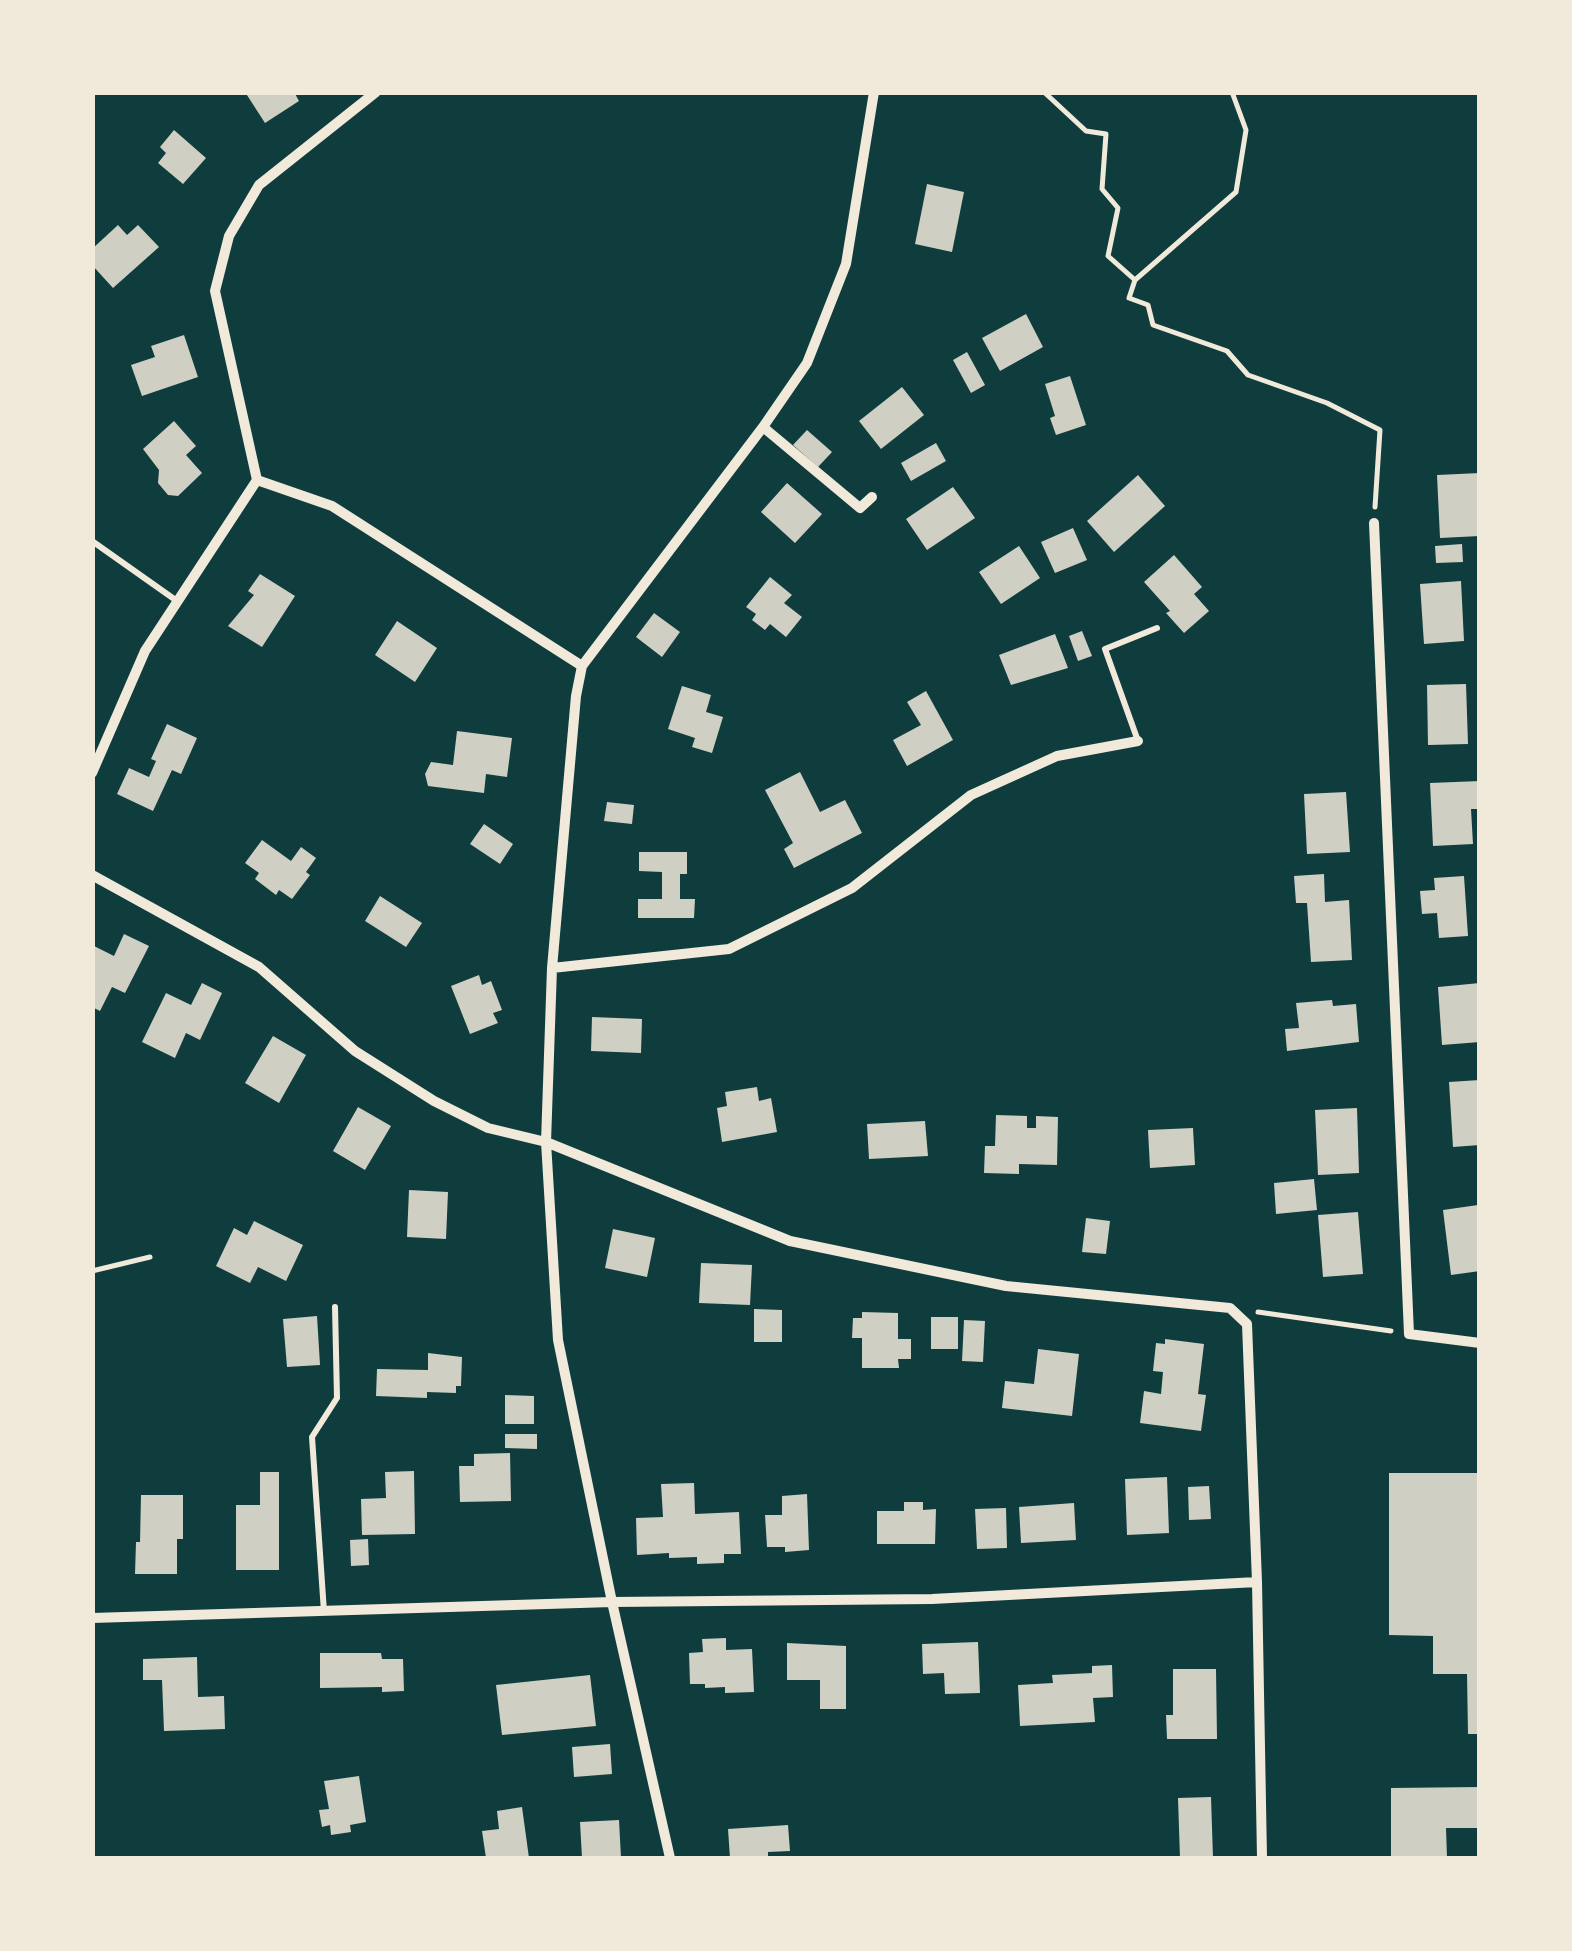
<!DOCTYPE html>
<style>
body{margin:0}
#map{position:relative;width:1572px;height:1951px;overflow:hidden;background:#0f3d3e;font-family:Mulish,sans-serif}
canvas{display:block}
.frame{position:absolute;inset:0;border:95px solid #f1e9da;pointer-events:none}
</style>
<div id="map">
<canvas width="1572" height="1951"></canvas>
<div class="frame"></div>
</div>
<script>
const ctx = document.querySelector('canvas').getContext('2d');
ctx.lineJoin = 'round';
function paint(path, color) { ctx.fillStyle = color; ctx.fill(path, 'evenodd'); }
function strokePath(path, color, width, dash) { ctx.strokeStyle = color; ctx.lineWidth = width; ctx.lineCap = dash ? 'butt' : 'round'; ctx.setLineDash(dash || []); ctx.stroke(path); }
paint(new Path2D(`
 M245 92H294L299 101 265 123Z
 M174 130 206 158 183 184 158 163 166 153 160 147Z
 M927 184 964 192 952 252 915 244Z
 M118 225 127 235 138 225 159 247 113 288 92 265V249Z
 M1026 314 1043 347 1000 371 982 338Z
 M184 335 198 377 142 396 131 365 155 357 151 346Z
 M967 352 985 385 971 393 953 360Z
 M1070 376 1086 425 1056 435 1050 418 1055 416 1045 384Z
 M902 387 924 415 881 449 859 421Z
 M174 421 196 446 186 455 202 473 178 496 168 495 158 483 159 470 143 449Z
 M807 430 832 452 818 467 793 445Z
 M936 443 946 461 911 481 901 463Z
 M1480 473V536L1440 538 1437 475Z
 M1138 475 1165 506 1114 552 1087 521Z
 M787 483 822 514 795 543 761 512Z
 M953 487 975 518 927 550 906 519Z
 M1073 528 1087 560 1055 573 1041 542Z
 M1462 544 1463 562 1436 563 1435 546Z
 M1019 546 1040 578 1001 604 979 572Z
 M1174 555 1202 587 1194 594 1209 611 1184 633 1166 613 1170 611 1144 582Z
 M260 574 295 596 262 647 228 626 254 595 248 591Z
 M770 577 792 595 784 603 802 617 786 637 770 624 765 630 752 620 756 614 746 607Z
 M1461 581 1464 641 1424 644 1420 584Z
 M654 613 680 632 662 657 636 637Z
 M397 621 437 648 415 682 375 655Z
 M1082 631 1092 656 1078 661 1069 636Z
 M1055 634 1068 668 1011 685 999 655Z
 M1466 684 1468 744 1428 745 1427 685Z
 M682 686 711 695 706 712 723 717 712 753 692 747 695 738 668 729Z
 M926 691 953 740 907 766 893 740 921 725 907 702Z
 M167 724 197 738 181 774 172 770 153 811 117 794 129 768 149 777 156 761 151 759Z
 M457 731 512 738 507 777 486 774 484 793 428 786 425 774 431 762 453 765Z
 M800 772 820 812 845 800 862 833 794 868 784 849 793 843 765 790Z
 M1480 781V809H1471L1473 844 1433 846 1430 783Z
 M1346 792 1350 852 1307 854 1304 794Z
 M607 802 634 805 632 824 604 821Z
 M484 824 513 844 500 864 470 844Z
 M262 840 291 861 301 847 316 858 306 872 310 875 292 899 279 890 276 895 255 879 259 873 245 863Z
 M639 852H687V874H680V899H695L694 918H638V899H662V872L639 871Z
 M1324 874 1325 902 1349 900 1352 960 1311 962 1307 903H1296L1294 876Z
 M1464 876 1468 936 1439 938 1437 913 1422 914 1420 891 1435 890 1434 878Z
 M380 896 422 923 406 947 365 921Z
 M124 934 149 946 125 993 112 987 100 1011 92 1007V945L114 956Z
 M479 975 482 985 491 981 502 1010 493 1013 498 1023 470 1034 451 986Z
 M202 983 222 993 200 1040 186 1033 175 1058 142 1042 166 993 191 1005Z
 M1480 983V1042L1442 1045 1438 987Z
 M1332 1000 1333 1006 1356 1004 1359 1042 1287 1051 1285 1029 1299 1028 1296 1003Z
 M592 1017 642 1019 641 1053 591 1051Z
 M273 1036 306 1055 279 1103 245 1083Z
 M1480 1080V1145L1453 1147 1449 1082Z
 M757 1087 759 1101 771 1098 777 1132 722 1142 717 1108 727 1106 725 1092Z
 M358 1107 391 1126 365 1170 333 1151Z
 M1357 1108 1359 1173 1318 1175 1315 1110Z
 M996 1115 1027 1116V1128H1036V1116L1058 1117 1057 1165 1019 1164V1174L984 1173 985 1146H995Z
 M925 1121 928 1156 869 1159 867 1124Z
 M1193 1128 1195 1165 1150 1168 1148 1130Z
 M1314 1179 1317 1210 1276 1214 1274 1183Z
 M409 1190 448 1192 446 1239 407 1237Z
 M1478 1205 1480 1271 1451 1275 1443 1210Z
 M1358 1212 1363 1274 1323 1277 1318 1215Z
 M1086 1218 1110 1221 1106 1254 1082 1252Z
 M254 1221 303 1245 286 1281 258 1267 250 1283 216 1266 234 1228 247 1235Z
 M613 1229 655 1238 647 1277 605 1268Z
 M701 1263 752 1265 750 1305 699 1303Z
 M754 1309 782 1310V1342H754Z
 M862 1312 898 1313V1339H911V1359H898L899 1368H862V1338H852L853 1318H862Z
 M317 1316 320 1365 287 1367 283 1319Z
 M931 1317H958V1349H931Z
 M964 1320 985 1321 983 1362 962 1361Z
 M1165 1339 1204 1344 1198 1394 1206 1395 1201 1431 1140 1423 1144 1391 1161 1394 1163 1372 1153 1371 1156 1343 1165 1344Z
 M1038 1349 1079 1354 1072 1416 1002 1408 1005 1381 1034 1384Z
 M428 1353 462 1357 461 1386H456V1393L427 1392V1398L376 1396 377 1369 428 1370Z
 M505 1395 534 1396V1424H505Z
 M505 1434H537V1449L505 1448Z
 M510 1453 511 1501 460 1502 459 1466H474V1454Z
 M414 1471 415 1534 362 1535 361 1499 386 1498 385 1472Z
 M260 1472H279V1570H236V1505H260Z
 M1389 1473H1480V1734H1468L1467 1674H1433V1636L1389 1635Z
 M1167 1477 1169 1533 1127 1535 1125 1479Z
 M694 1483 695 1514 739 1512 741 1554H724V1563L697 1564V1557L669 1558V1553L637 1555 636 1518 663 1517 661 1484Z
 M1209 1486 1211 1519 1189 1520 1188 1487Z
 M807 1494 809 1550 785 1552V1547H767L765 1515H782V1496Z
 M141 1495H183V1539H177V1574H135L136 1542H140Z
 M904 1502H923V1510L936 1509 935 1544H877V1511H904Z
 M1074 1503 1076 1540 1021 1543 1019 1507Z
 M1006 1508 1007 1548 977 1549 975 1509Z
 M368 1539 369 1565 351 1566 350 1540Z
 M726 1638V1650L752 1649 754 1692 725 1693V1687L705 1688V1684H690L689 1653 703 1652 702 1639Z
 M978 1642 980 1693 945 1694 944 1673 923 1674 922 1644Z
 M787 1643 846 1646V1709H820V1680H787Z
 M320 1653H381L382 1659H403L404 1691 382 1692V1687L320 1688Z
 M197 1657 198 1697 224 1696 225 1729 164 1731 162 1680H143V1659Z
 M1112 1665 1113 1697 1093 1698 1095 1722 1020 1726 1018 1685 1053 1683 1052 1675 1092 1673V1666Z
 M1173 1669H1216L1217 1739H1167L1166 1715H1173Z
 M590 1675 596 1726 502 1735 496 1685Z
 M610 1744 612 1774 574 1777 572 1747Z
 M359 1776 366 1822 350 1825 351 1832 331 1835 330 1825 322 1827 319 1810 329 1809 324 1781Z
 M1480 1787V1828H1446L1447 1858H1391V1788Z
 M1211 1797 1213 1858H1180L1178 1798Z
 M522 1807 529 1858H486L482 1831 499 1829 497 1811Z
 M619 1820 621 1858H582L580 1822Z
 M788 1825 790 1851 768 1852V1858H730L728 1829Z`), '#cfcfc3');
strokePath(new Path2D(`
 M1044 92 1086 131 1106 134 1102 189 1118 208 1108 256 1135 280 1129 298 1148 305 1153 325 1227 351 1248 375 1327 403 1380 430 1375 507
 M1135 280 1236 192 1246 130 1232 92
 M92 1271 150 1257
 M1258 1312 1391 1331`), '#f1e9da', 5);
strokePath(new Path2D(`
 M92 541 177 601
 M1138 741 1105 649 1157 628
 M324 1612 312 1437 337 1398 335 1307`), '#f1e9da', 6);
strokePath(new Path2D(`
 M763 427 860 508 872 497
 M257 480 332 506 582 666
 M1374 523 1409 1334 1480 1343
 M92 773 145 651 257 480 215 291 229 236 259 185 376 92
 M92 875 259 967 355 1051 434 1101 488 1128 546 1142 790 1241 1006 1286 1230 1308 1247 1324 1257 1582 1262 1858
 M552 968 729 949 852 888 971 795 1057 756 1138 741
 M92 1618 612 1602 932 1599 1257 1582
 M670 1858 612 1602 558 1340 546 1142 552 968 576 696 582 666 763 427 807 363 846 264 874 92`), '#f1e9da', 10);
</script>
